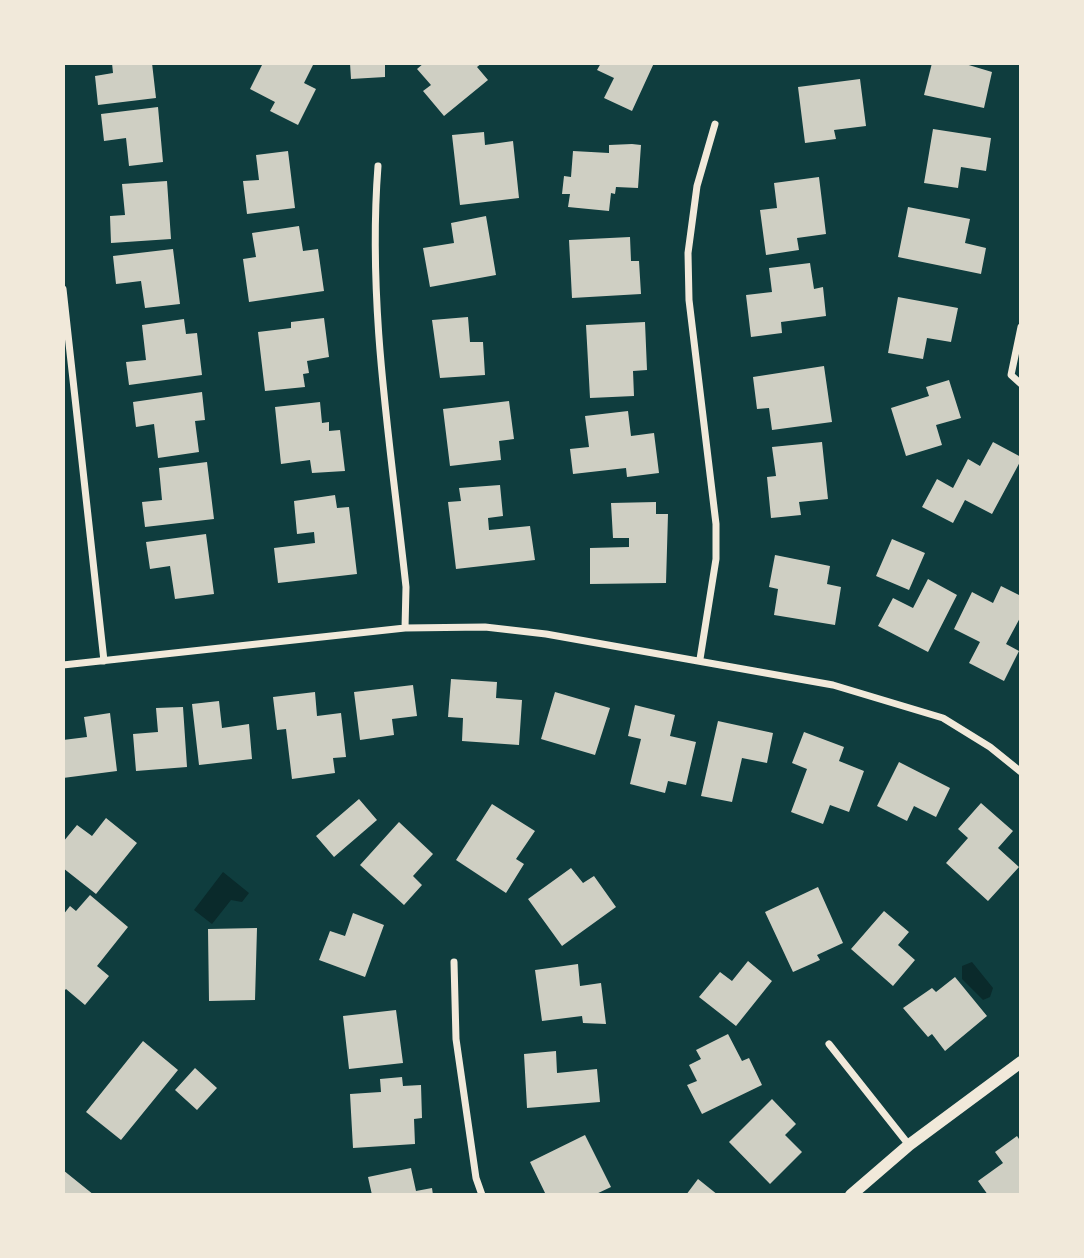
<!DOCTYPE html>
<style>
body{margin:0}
#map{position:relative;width:1084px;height:1258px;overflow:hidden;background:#0f3d3e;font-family:Rubik,sans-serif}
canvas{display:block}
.frame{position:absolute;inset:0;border:65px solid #f1e9da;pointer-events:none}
</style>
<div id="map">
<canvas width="1084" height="1258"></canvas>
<div class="frame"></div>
</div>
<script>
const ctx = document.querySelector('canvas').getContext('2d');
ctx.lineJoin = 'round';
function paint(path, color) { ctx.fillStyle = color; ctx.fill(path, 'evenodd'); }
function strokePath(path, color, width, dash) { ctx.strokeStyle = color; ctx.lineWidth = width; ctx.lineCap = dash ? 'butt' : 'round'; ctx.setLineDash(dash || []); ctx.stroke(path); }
paint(new Path2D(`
 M223 872 249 893 242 902 231 900 212 924 194 910Z
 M972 962 993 988 990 997 983 1000 962 979V966Z`), '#0a2a2b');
paint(new Path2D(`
 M112 63H152L156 98 98 105 95 76 113 73Z
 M263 63H314L304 83 316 89 298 125 270 111 275 102 250 89Z
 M350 63H385V77L351 79Z
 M424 63H482L477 67 488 80 444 116 423 91 431 85 417 69Z
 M601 63H654L632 111 604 98 614 78 597 70Z
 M932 63H962L992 72 984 108 924 95Z
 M860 79 866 126 834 130 836 139 805 143 798 87Z
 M158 107 163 162 129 166 126 138 104 141 101 114Z
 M933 129 991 138 986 171 961 167 958 188 924 183Z
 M484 132 485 145 513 141 519 198 460 205 452 135Z
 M632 144 641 145 638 188 616 187 615 194 611 193 609 211 568 207 570 194H562L564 176 571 177 573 151 609 153V145Z
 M288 151 295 208 247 214 243 181 259 180 256 155Z
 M819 177 826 234 797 238 799 250 766 255 760 210 777 208 774 183Z
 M167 181 171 239 111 243 110 216 125 215 122 184Z
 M908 207 970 219 965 243 986 248 981 274 898 257Z
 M486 216 496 275 430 287 423 248 454 243 451 223Z
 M299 226 303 251 318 249 324 291 249 302 243 259 256 257 252 233Z
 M630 237 631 261H639L641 294 572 298 569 240Z
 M173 249 180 304 145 308 141 281 116 284 113 256Z
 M810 263 814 289 823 287 826 316 781 322 782 333 751 337 746 295 772 292 769 268Z
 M898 297 958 308 951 342 927 338 923 359 888 353Z
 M468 317 470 342H483L485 375 440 378 432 320Z
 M324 318 329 357 307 361 309 373 303 374 305 387 265 391 258 332 291 328V322Z
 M184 319 186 334 197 333 202 375 129 385 126 362 146 360 142 325Z
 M645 322 647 370 633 371 634 396 590 398 586 325Z
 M824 366 832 422 772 430 769 408 757 409 753 377Z
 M949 380 961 418 936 425 942 445 906 456 891 408 929 396 926 387Z
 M202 392 205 420 195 421 199 452 158 458 154 424 136 427 133 402Z
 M509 401 514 439 499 441 501 460 450 466 443 409Z
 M320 402 322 423 329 422V431L340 430 345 471 312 473 310 460 281 464 275 407Z
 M628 411 631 436 654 433 659 473 627 477 626 468 573 474 570 449 589 447 585 416Z
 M822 442 828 499 799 502 801 515 771 518 767 477 776 476 772 447Z
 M993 442 1021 457V460L992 514 965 500 953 523 922 507 937 479 953 488 968 459 980 466Z
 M207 462 214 519 145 527 142 502 162 500 159 468Z
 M500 485 503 516 488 518 489 530 530 526 535 560 456 569 448 502 461 501 459 488Z
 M335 495 337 508 349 507 357 574 278 583 274 548 315 543 314 532 297 534 294 501Z
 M656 502V514H668L666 583 590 584V548L629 547V538H613L611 503Z
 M206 534 214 594 175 599 170 566 150 569 146 542Z
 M892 539 925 553 909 590 876 576Z
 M775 555 830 566 827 584 841 587 835 625 774 615 778 589 769 587Z
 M928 579 957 595 928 652 878 626 893 598 913 608Z
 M1001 586 1021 596V616L1006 644 1019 651 1004 681 969 663 980 642 954 629 972 592 993 603Z
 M451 679 497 682 496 698 522 700 519 745 462 741 463 718 448 717Z
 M413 685 417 716 392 719 394 735 360 740 354 692Z
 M315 692 317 716 341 713 346 757 333 758 335 773 292 779 286 729 277 730 273 697Z
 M555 692 610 708 595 755 541 739Z
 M219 701 222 728 249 724 252 759 199 765 192 704Z
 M635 705 675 715 670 736 696 742 686 785 668 781 665 793 630 784 641 739 628 736Z
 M183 707 187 767 136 771 133 734 158 732 156 708Z
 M110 713 117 771 63 778V740L87 737 84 717Z
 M718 721 773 733 767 763 742 758 732 802 701 796Z
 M804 732 844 747 839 761 864 771 849 812 830 805 823 824 791 812 807 769 792 763Z
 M899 762 950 788 936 817 914 806 907 821 877 806Z
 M359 799 377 820 334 857 316 836Z
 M981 803 1013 831 998 848 1019 867 988 901 946 863 968 838 958 829Z
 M492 804 535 831 516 859 524 864 506 893 456 860Z
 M106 818 137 843 96 894 63 868V842L77 825 92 836Z
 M399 822 433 854 413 876 422 885 404 905 360 865Z
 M571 868 583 883 594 876 616 907 562 946 528 899Z
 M818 887 843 943 817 955 820 960 793 972 765 912Z
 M90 895 128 927 97 966 109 976 85 1005 66 989 63 992V915L70 906 76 911Z
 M884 911 909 932 898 945 915 960 893 986 851 949Z
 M353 913 384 925 365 977 319 960 330 931 345 936Z
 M257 928 255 1000 209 1001 208 929Z
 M748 961 772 981 736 1026 699 997 720 972 732 981Z
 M578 964 580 986 601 983 606 1024 583 1023 582 1016 542 1021 535 970Z
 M955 977 987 1016 945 1051 932 1034 928 1037 903 1008 932 988 936 992Z
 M396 1010 403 1063 349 1069 343 1016Z
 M728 1034 742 1061 749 1058 762 1085 702 1114 687 1085 697 1081 689 1065 701 1059 696 1050Z
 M143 1041 178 1070 121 1140 86 1112Z
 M556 1051 557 1073 597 1069 600 1102 527 1108 524 1054Z
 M195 1068 217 1088 197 1110 175 1090Z
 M402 1077 403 1086 421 1085 422 1118 414 1119 415 1144 353 1148 350 1094 381 1092 380 1079Z
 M772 1099 796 1124 785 1135 802 1152 770 1184 729 1142Z
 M585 1135 611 1187 594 1195H546L530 1162Z
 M1017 1136 1021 1142V1195H988L978 1181 1003 1163 995 1152Z
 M411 1168 416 1191 432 1188 433 1195H372L368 1177Z
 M63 1170 94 1195H63Z
 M698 1179 718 1195H686Z`), '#cfcfc3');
strokePath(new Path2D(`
 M378 166C367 307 391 447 406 587L405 628
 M63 289 104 661
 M1021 327 1011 375 1021 384
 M700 659 716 559V524L689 300 688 253 697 186 715 124
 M63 665 405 628 485 627 546 634 833 685 943 718 990 747 1021 772
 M454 962 456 1039 476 1178 482 1195
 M829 1044 909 1145`), '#f1e9da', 7);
strokePath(new Path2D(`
 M851 1195 909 1145 1021 1062`), '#f1e9da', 12);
</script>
